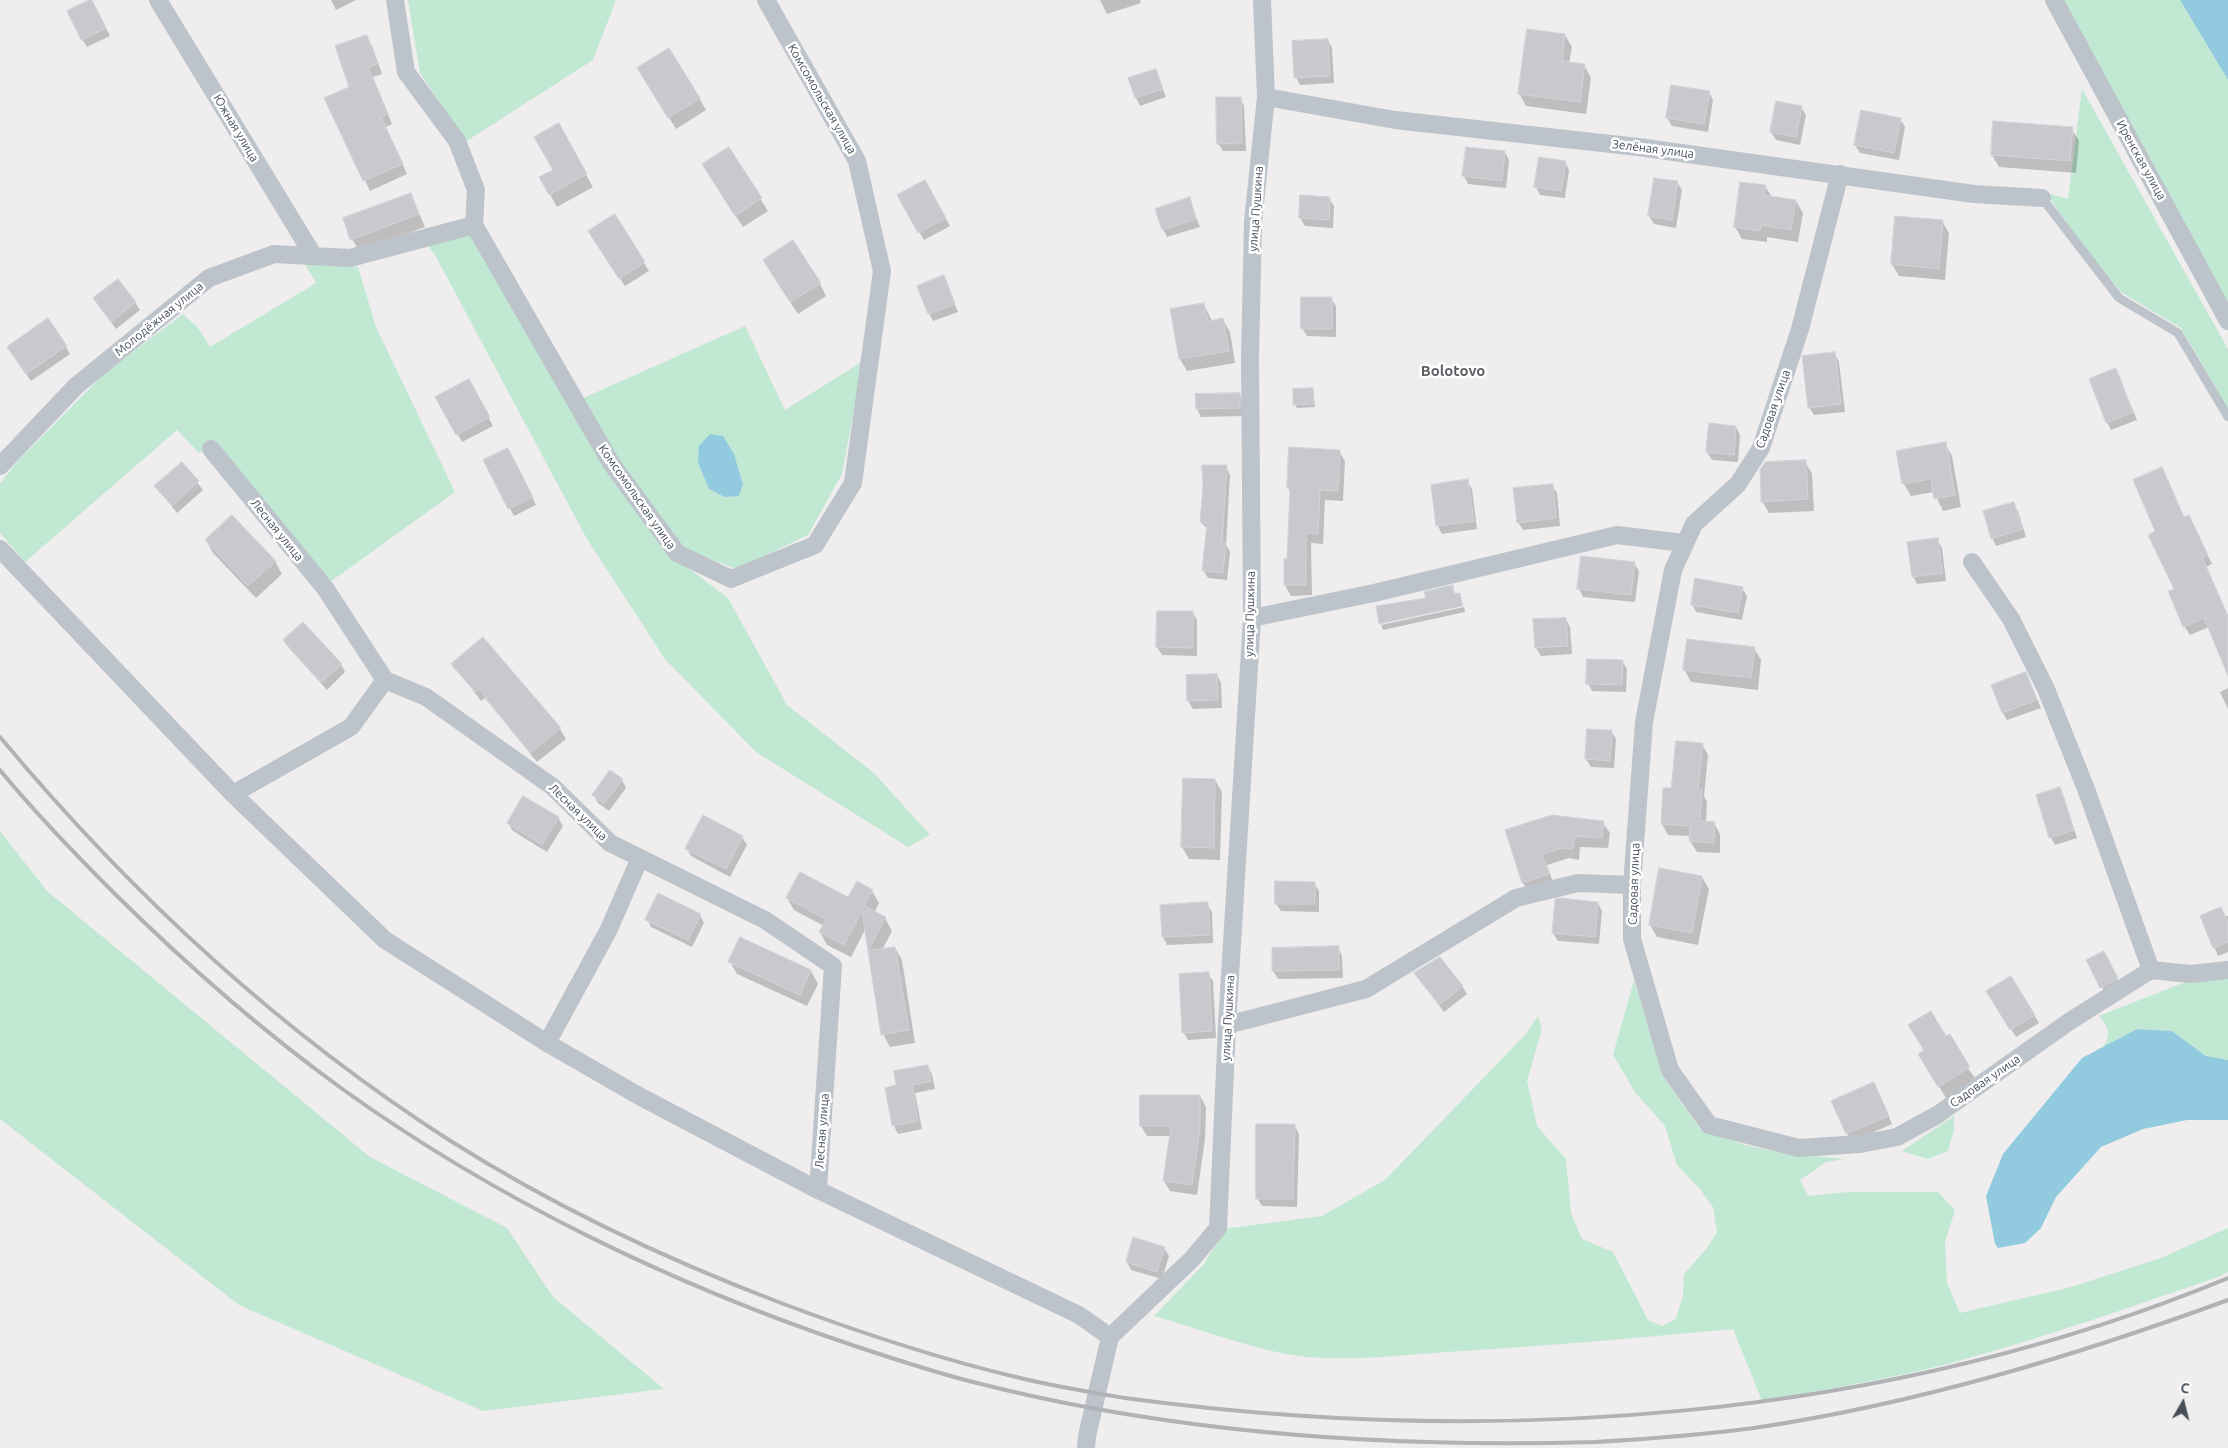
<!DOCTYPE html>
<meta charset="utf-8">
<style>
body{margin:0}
#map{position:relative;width:2228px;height:1448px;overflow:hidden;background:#efeded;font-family:Ubuntu,sans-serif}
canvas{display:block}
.north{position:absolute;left:2158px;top:1378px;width:50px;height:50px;-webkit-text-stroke:4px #fff;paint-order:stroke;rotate:8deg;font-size:14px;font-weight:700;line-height:20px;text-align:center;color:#474f58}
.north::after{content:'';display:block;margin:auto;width:18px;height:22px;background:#474f58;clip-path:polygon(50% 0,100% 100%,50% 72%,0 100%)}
</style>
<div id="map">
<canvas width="2228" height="1448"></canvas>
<div class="north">С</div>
</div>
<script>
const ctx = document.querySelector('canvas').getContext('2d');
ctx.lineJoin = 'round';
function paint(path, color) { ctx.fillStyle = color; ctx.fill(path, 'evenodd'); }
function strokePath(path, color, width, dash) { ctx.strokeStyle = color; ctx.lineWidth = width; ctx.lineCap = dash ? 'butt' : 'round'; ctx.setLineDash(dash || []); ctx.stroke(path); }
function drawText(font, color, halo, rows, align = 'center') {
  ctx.font = font + ' Ubuntu,sans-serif'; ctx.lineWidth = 5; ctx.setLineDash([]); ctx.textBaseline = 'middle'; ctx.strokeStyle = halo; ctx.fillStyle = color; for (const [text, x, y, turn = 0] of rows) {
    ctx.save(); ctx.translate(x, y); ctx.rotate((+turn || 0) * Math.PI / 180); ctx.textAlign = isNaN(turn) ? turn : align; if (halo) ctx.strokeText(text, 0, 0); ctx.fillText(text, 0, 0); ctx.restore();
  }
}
paint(new Path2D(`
 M408 0H616L593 60 465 142 420 73Z
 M2056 0H2180L2228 80V321Z
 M2082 89 2228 349V409L2181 328 2121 292 2083 247 2046 193 2068 199Z
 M471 234 676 559 728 598 787 705 874 773 930 835 908 847 756 752 665 659 587 539 435 255 428 246Z
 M305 264 358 267 376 327 455 492 330 582 215 442 199 453 177 430 25 562 0 533V484L17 462 105 373 183 314 198 328 210 347 316 283Z
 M745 326 785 410 863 361 842 474 808 535 737 569 680 548 616 460 581 399ZM734 454 743 484 739 496Z
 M0 831 47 891 370 1157 507 1228 553 1297 664 1389 483 1411 239 1305 0 1119Z
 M2228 976V1060L2206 1056 2172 1031 2137 1029 2103 1047C2112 1034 2108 1027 2099 1016L2193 979Z
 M1634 980 1665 1079 1700 1129 1745 1145 1783 1153 1844 1159 1826 1162 1800 1180 1808 1196 1849 1192H1938L1955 1210 1945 1242 1947 1283 1960 1313 2071 1287 2161 1258 2228 1228V1272L2218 1277C2133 1306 2049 1336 1962 1360 1897 1378 1829 1389 1762 1401L1733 1329C1638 1338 1542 1346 1447 1352 1401 1355 1353 1361 1307 1357 1254 1351 1205 1330 1154 1316L1205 1263 1224 1229 1322 1216 1385 1180 1524 1036 1538 1016 1542 1029 1527 1081 1537 1126 1566 1159 1571 1213 1582 1239 1613 1252 1648 1320 1662 1326 1676 1319 1683 1295 1684 1274 1707 1248 1717 1232 1713 1207 1700 1189 1677 1165 1665 1126 1635 1092 1613 1055Z
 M1954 1116V1130L1948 1151 1928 1159 1902 1151Z`), '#c0e8d2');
paint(new Path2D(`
 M2180 0H2228V80Z
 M710 434 723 436 734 454 743 484 739 496 725 497 709 489 698 462 699 446Z
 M2137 1029 2172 1031 2206 1056 2228 1060V1120H2187L2143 1129 2101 1147 2056 1197 2041 1228 2025 1243 1998 1248 1995 1244 1986 1196 2003 1154 2082 1058Z`), '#92cbe0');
paint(new Path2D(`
 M331 0H356L336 10Z
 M1100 0H1140L1141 3 1107 14Z
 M96 8 110 36 87 47 82 39Z
 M1565 35 1572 47 1569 63 1584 65 1591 78 1586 114 1526 106 1519 93Z
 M367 36 372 46 382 74 373 77 392 124 386 127 407 174 370 191 326 99 351 88Z
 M1328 40 1332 48 1334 83 1300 85 1296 77Z
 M1156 71 1166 97 1140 106 1136 98Z
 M646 80 699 98 706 110 676 129Z
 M1709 92 1713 100 1708 132 1672 126 1667 118Z
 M1240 98 1244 106 1246 151H1223L1218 143Z
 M1801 107 1806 115 1800 145 1776 140 1771 132Z
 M1900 119 1905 127 1899 160 1860 153 1855 145Z
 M558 125 593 187 557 207 541 178 554 170Z
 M2072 129 2079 141 2076 173 1999 167 1992 155Z
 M728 148 768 211 743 227 710 176Z
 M1467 148 1505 152 1509 160 1506 188 1468 184 1464 176Z
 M1565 162 1569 170 1565 198 1540 195 1536 187Z
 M1655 179 1677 182 1682 190 1676 228 1654 224 1649 216Z
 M925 181 950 226 924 240 898 196Z
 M1765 186 1772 197 1796 201 1803 213 1798 242 1767 237V242L1742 239 1735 227Z
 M411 195 425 227 359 251 352 239Z
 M1329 198 1334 206 1333 228 1305 226 1300 218Z
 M1189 199 1200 227 1167 237 1163 229Z
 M614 216 649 271 625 286 594 239Z
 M1896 217 1942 221 1949 233 1945 280 1899 276 1892 264Z
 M771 273 820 284 826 296 798 314Z
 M943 277 958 312 933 321 929 313Z
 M1331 298 1336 306V337L1307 336 1302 328Z
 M94 299 135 302 140 310 116 329Z
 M1204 304 1212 321 1223 320 1230 332 1235 363 1187 371 1180 359Z
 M66 347 70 354 31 381 13 355Z
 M1835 354 1839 362 1845 412 1814 415 1809 407Z
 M2116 370 2137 420 2111 430 2107 422Z
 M468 380 493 426 462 442 437 397Z
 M1313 389 1315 407 1297 408 1295 405Z
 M1239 394 1243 402 1244 416 1201 417 1197 409Z
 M1710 424 1736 427 1740 435 1738 462 1712 460 1707 452Z
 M1945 444 1952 456 1961 507 1943 511 1934 492 1911 496 1904 484 1898 452Z
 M1339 451 1345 461 1343 501 1325 500 1323 544 1311 543 1312 595 1291 596 1285 585V560H1288L1291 493 1288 488Z
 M512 457 536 505 514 516 485 461Z
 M1805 461 1812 474 1814 511 1769 513 1762 501Z
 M182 463 203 490 177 513 156 486Z
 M1226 467 1230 475 1226 545 1230 552 1227 580 1208 578 1203 570 1208 530 1201 522Z
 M2162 468 2184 518 2193 525 2212 564 2206 567 2228 616V674L2209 627 2190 635 2184 626 2175 589 2157 532Z
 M1467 481 1472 489 1477 529 1442 534 1438 526Z
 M1552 486 1557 493 1560 526 1523 530 1518 522Z
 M2013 503 2018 511 2026 537 1996 546 1992 538Z
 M206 540 275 561 282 574 256 598 213 553Z
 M1937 540 1942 548 1946 581 1917 584 1913 576Z
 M1634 563 1639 571 1635 602 1583 597 1579 589Z
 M1452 587 1456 595 1459 594 1463 605 1380 622V624L1377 608 1427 599Z
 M1742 588 1747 596 1742 620 1696 612 1692 604Z
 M1464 607 1465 612 1383 630 1381 625Z
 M1158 612 1193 613 1197 620V656L1162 655 1157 647Z
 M1566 619 1570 627 1572 654 1541 656 1536 648Z
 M483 639 560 729 566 739 537 762 485 698 481 701 453 664Z
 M284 641 341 664 345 672 327 690 289 648Z
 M1754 648 1761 660 1758 690 1691 682 1684 669Z
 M1622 661 1627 669 1626 692 1592 691 1588 683Z
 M1217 675 1221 683 1222 708 1193 709 1188 701Z
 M2030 682 2041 708 2007 720 2003 713Z
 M2228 688V709L2220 692Z
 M1611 731 1616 739 1614 768 1591 767 1586 759Z
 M1702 744 1708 755 1704 796 1707 802 1706 822 1714 823 1720 834V853L1697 852 1690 841 1691 836 1668 835 1662 824 1672 790Z
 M622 780 626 788 609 811 598 803 594 795Z
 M1215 780 1222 792 1220 860 1189 859 1182 847Z
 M2060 789 2064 797 2077 838 2055 845 2051 838 2037 796Z
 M524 797 558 818 563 826 547 852 513 831 508 823Z
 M1603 823 1610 833 1608 848 1580 847 1579 860 1569 858 1547 865 1554 885 1529 893 1523 883 1506 831Z
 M742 837 747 845 730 877 691 856 687 849Z
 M1702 877 1709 889 1698 945 1657 937 1650 925Z
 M1314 883 1319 891V912L1281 911 1276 904Z
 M872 891 879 903 874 913 885 918 892 931 882 950 895 948 902 960 915 1043 890 1047 883 1034 866 928 851 957 827 945 820 932 824 926 794 910 787 898 849 899Z
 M1598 903 1602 911 1599 944 1558 941 1553 933Z
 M1207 904 1212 912 1213 943 1167 945 1163 937Z
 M700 915 704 923 692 947 651 927 647 919Z
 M2201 916H2228V952L2218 956Z
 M741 939 811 971 818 984 807 1006 737 974 730 962Z
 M1338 948 1342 956 1343 978 1278 979 1273 971Z
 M2088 960H2108L2121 987 2106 995Z
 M1208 974 1213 981 1216 1038 1188 1040 1183 1032Z
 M1416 974 1462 986 1467 994 1444 1012Z
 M2011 977 2039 1023 2016 1037 1987 991Z
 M1945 1038 1976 1079 1946 1098 1919 1054Z
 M927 1066 932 1074 935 1089 915 1093 922 1129 898 1134 894 1126 887 1089 898 1086Z
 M1878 1091 1892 1124 1851 1142 1833 1101Z
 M1200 1096 1206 1107 1205 1139 1197 1195 1170 1191 1164 1181 1170 1136H1147L1141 1126Z
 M1295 1126 1299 1134 1297 1207 1262 1206 1257 1198Z
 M1164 1248 1169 1256 1162 1279 1131 1270 1127 1262Z`), '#0003');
const building = new Path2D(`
 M89 0H92L106 28 81 40 67 11Z
 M1527 29 1565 34 1562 61 1585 64 1580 102 1518 94Z
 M367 35 377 64 368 67 388 114 381 117 403 164 363 181 324 98 349 87 335 46Z
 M1328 39 1330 76 1294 78 1292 41Z
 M669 48 700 98 668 118 637 68Z
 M1156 69 1163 89 1135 98 1128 78Z
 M1671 85 1710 91 1704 124 1666 118Z
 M1216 97H1241L1242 143 1217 144Z
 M1776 101 1802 106 1796 137 1770 132Z
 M1861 110 1901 118 1894 153 1854 145Z
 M1993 121 2073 127 2070 161 1991 155Z
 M559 123 587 174 549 195 539 177 553 170 534 137Z
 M729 147 762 198 735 216 702 164Z
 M1466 147 1505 151 1502 181 1462 176Z
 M1539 157 1566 161 1561 191 1534 187Z
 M1654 178 1678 181 1672 220 1648 216Z
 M925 180 946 218 918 233 897 195Z
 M1740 182 1766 185 1764 195 1796 200 1791 230 1761 225 1760 231 1734 227Z
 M411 193 419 214 350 240 343 218Z
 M1300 195 1330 197 1329 220 1299 218Z
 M1190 197 1196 219 1162 230 1155 209Z
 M615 214 645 262 619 279 588 231Z
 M1895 216 1943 220 1939 269 1891 264Z
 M793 240 821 283 790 302 763 260Z
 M944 275 955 304 928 314 917 286Z
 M118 279 136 302 111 322 93 298Z
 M1301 297H1332V329H1301Z
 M1204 303 1208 321 1223 318 1229 351 1179 359 1170 309Z
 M48 318 67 346 26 374 7 347Z
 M1835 352 1841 404 1808 408 1802 356Z
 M2116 368 2133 412 2106 423 2089 379Z
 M469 379 490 417 456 435 435 397Z
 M1313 388 1314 404 1293 405V389Z
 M1240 393V408L1196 409 1195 394Z
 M1709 423 1736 426 1734 455 1706 452Z
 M1946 442 1955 495 1934 499 1931 479 1902 484 1896 451Z
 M1289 447 1340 450 1338 491 1320 490 1318 534 1306 533V585H1284V559H1287L1290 488H1287Z
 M508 448 533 497 508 509 483 460Z
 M1806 460 1808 499 1761 502 1760 470 1765 462Z
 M182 462 199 481 172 506 154 486Z
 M1202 465H1227L1222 542 1226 543 1223 573 1202 571 1207 523 1200 522 1203 486Z
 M2162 467 2184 517 2189 515 2208 555 2202 557 2228 616V676L2204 618 2183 627 2168 591 2174 589 2148 535 2155 531 2133 480Z
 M1468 479 1474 521 1436 526 1431 485Z
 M1553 484 1556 518 1517 523 1513 488Z
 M2014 502 2022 529 1991 539 1983 511Z
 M232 515 276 561 248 586 205 540Z
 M1938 538 1942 573 1912 577 1907 542Z
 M1581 556 1635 562 1631 595 1577 589Z
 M1695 578 1743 587 1738 613 1691 605Z
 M1453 585 1454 594 1460 593 1462 606 1379 624 1376 606 1426 598 1424 592Z
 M1157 611H1193V648L1156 647Z
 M1566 618 1568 646 1535 648 1533 619Z
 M303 622 342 664 321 682 283 640Z
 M483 637 561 728 530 753 479 689 475 692 451 664Z
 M1687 639 1755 647 1751 678 1683 670Z
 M1587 659 1623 660 1622 685 1586 684Z
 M2026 672 2037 700 2002 713 1991 685Z
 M1217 674 1218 700 1187 701 1186 675Z
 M1587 729 1612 730 1610 761 1585 759Z
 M1676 741 1703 743 1698 789 1702 790 1700 821 1715 822 1714 843 1689 841 1690 826 1661 824 1663 788H1671Z
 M610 770 623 779 604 804 592 795Z
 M1183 778 1215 779 1214 848 1181 847Z
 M2060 787 2074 830 2049 838 2036 795Z
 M523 796 559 817 542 845 507 823Z
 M703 815 743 836 726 869 685 849Z
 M1552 815 1604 821 1602 838 1575 836 1573 849 1562 848 1542 854 1549 874 1522 883 1505 830Z
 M1659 868 1702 876 1692 933 1649 925Z
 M800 872 848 897 857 881 873 890 864 906 886 917 868 951 862 911 844 945 819 932 826 919 786 898Z
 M1275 881 1315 882V904H1275Z
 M658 893 701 914 688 940 645 920Z
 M1560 898 1598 902 1595 937 1552 933 1555 899Z
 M1208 902 1210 935 1162 937 1160 905Z
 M2221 907 2228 922V942L2213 948 2200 916Z
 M740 937 811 970 800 995 728 962Z
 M1339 946V970L1272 971V948Z
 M895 947 909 1030 881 1035 868 951Z
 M2104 951 2118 978 2100 988 2086 960Z
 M1440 957 1463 986 1439 1005 1414 973Z
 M1209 972 1212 1031 1182 1033 1179 974Z
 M2011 976 2035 1015 2010 1030 1986 991Z
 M1931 1011 1946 1036 1950 1034 1970 1067 1938 1087 1918 1054 1924 1050 1908 1025Z
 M928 1065 931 1081 912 1085 918 1121 892 1126 885 1088 896 1085 894 1071Z
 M1874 1082 1889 1116 1846 1134 1831 1101Z
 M1140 1095H1200V1128L1192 1185 1163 1181 1171 1126H1140Z
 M1256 1124H1295L1293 1199H1256Z
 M1133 1237 1165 1247 1157 1272 1126 1262Z`);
paint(building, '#c7c9cf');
strokePath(building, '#d1d3d8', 1);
strokePath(new Path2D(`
 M2042 198 2119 298 2178 333 2228 417`), '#bdc3ca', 9);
strokePath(new Path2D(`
 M158 0 313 255
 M395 0 406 72 457 141 476 190 474 225 611 463 677 553 731 579 815 545 853 483 882 271 857 161 766 0
 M2054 0 2228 321
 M1266 97 1395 120 1638 147 1974 194 2042 198
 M1840 174 1800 329 1761 448 1738 484 1694 524 1673 570 1644 722 1632 885V939L1670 1070 1709 1125 1799 1148 1860 1144 1897 1137 1937 1115 2070 1021 2151 970 2191 974 2228 970
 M211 449 325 588 385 680 426 697 553 787 610 843 765 920 833 966 818 1190
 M0 466 76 386 209 278 274 254 350 258 474 225
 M0 549 233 794 385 940 547 1043 641 1097 818 1190 1079 1315 1110 1337
 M1972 562 2011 619 2046 689 2086 789 2151 970
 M1252 618 1374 593 1617 535 1684 543
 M233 794 351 727 385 680
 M1227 1025 1366 989 1516 898 1578 883 1632 885
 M547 1043 608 931 640 858
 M1086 1448 1087 1436 1110 1337 1192 1259 1218 1228 1227 1025 1252 618 1250 357 1253 222 1266 97 1262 0`), '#bdc3ca', 18);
strokePath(new Path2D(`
 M0 737C129 892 278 1030 449 1140 553 1206 665 1259 781 1303 858 1332 936 1358 1016 1377 1052 1386 1089 1392 1125 1398 1494 1448 1882 1421 2228 1278
 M0 770C36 814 76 855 117 896 187 965 261 1030 341 1088 495 1199 675 1286 855 1346 894 1359 933 1372 973 1382 1175 1434 1387 1448 1595 1442 1648 1439 1701 1435 1754 1428 1916 1404 2075 1356 2228 1300`), '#b0b2b6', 4);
drawText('12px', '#474f58', '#fff', [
 ["Комсомольская улица",822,99,60],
 ["Южная улица",236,128,59],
 ["Зелёная улица",1653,149,7],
 ["Иренская улица",2141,160,61],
 ["улица Пушкина",1256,209,-86],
 ["Молодёжная улица",159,319,-39],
 ["Садовая улица",1773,409,-71],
 ["Комсомольская улица",637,497,55],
 ["Лесная улица",277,530,51],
 ["улица Пушкина",1250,614,-89],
 ["Лесная улица",578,812,44],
 ["Садовая улица",1634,884,-88],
 ["улица Пушкина",1228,1018,-87],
 ["Садовая улица",1985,1081,-35],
 ["Лесная улица",822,1131,-86]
]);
drawText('bold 15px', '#5a5d61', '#fff', [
 ["Bolotovo",1453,371]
]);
</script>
